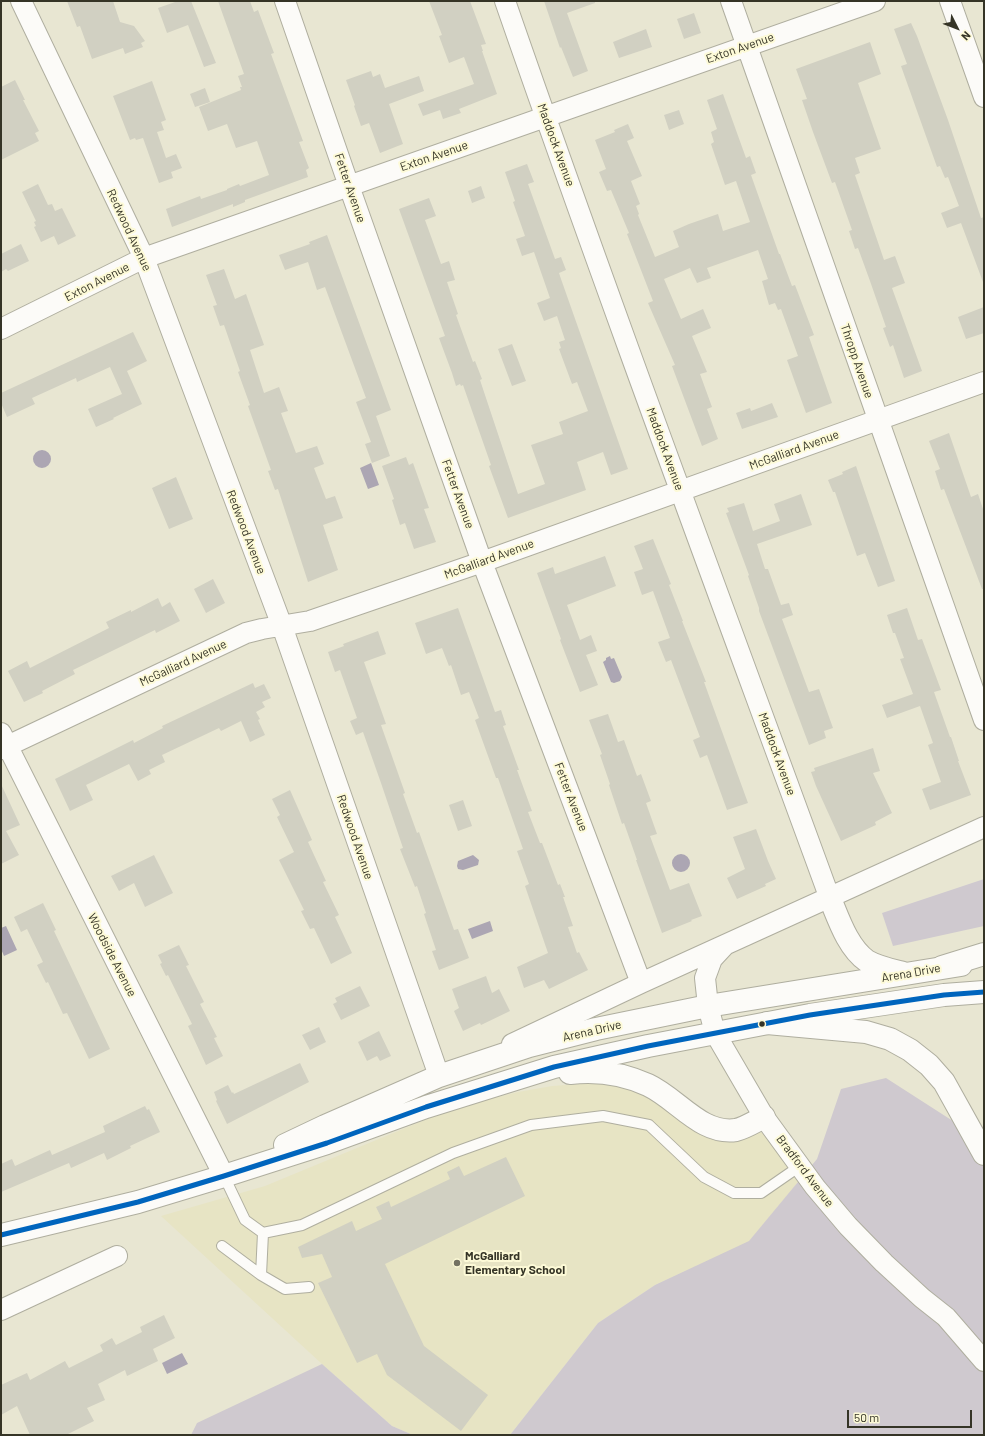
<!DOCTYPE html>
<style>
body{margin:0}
#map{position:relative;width:985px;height:1436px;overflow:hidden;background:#e8e6d2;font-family:Barlow,sans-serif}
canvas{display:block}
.frame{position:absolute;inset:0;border:2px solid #353426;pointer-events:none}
.north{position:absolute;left:937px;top:8px;width:40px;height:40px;-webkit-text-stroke:3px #fdfad7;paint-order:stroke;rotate:132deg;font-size:11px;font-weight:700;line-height:16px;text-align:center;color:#353426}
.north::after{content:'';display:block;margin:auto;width:14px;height:18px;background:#353426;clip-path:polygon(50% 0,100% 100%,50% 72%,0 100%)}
.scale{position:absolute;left:847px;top:1410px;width:125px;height:18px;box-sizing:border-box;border:2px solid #353426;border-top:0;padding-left:5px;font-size:12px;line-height:14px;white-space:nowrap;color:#353426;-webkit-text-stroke:3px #fdfad7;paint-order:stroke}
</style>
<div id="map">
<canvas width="985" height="1436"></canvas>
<div class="frame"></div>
<div class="north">N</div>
<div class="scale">50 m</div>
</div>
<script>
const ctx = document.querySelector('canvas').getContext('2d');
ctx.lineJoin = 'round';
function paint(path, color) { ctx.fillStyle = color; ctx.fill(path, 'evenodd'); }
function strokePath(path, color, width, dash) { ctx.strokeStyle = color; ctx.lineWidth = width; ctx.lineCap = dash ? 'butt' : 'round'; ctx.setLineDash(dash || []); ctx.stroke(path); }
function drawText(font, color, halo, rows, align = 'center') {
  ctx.font = font + ' Barlow,sans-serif'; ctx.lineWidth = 4; ctx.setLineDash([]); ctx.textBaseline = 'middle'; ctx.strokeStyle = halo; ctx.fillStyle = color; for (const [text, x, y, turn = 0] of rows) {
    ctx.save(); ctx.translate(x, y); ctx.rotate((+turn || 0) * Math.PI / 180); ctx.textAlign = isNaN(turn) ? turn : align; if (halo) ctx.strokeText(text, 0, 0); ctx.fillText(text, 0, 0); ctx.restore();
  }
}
paint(new Path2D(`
 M595 1083 613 1084 635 1088 675 1106 756 1130 762 1133 800 1180 749 1242 655 1285 598 1323 510 1435H413L392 1426 322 1364 161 1216 265 1186 432 1117 469 1104 518 1092 552 1086Z`), '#e7e4c4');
paint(new Path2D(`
 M984 879V926L893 946 882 913Z
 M886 1078 984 1141V1435H510L598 1323 655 1285 749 1241 817 1159 841 1089Z
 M322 1364 392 1426 413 1435H191L197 1423Z`), '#cfc9cf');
paint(new Path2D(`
 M33 459a9 9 0 1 1 18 0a9 9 0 1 1-18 0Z
 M371 463 379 485 368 489 360 468Z
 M610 656 611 659 614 658 622 677 620 681 614 683 611 682 603 662 606 660V658Z
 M672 863a9 9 0 1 1 18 0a9 9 0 1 1-18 0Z
 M473 855 479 860 478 865 463 870 458 869 457 866 458 861Z
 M490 921 493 931 472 939 468 929Z
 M6 926 17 950 4 956 1 949V928Z
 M182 1353 188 1364 167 1374 162 1363Z`), '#aca6b3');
paint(new Path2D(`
 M67 1H113L120 22 134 26 145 41 141 43 143 47 125 54 123 48 92 59 80 26 77 27Z
 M178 1H191L216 63 204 67 188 25 167 33 158 8Z
 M218 1H250L254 12 258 10 274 53 271 54 303 141 299 142 309 168 306 170 308 177 245 200V202L233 207V204L172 227 166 209 200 196 201 199 227 190V189L239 184 240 186 269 175 257 141 236 148 227 124 208 131 199 107 241 90 240 87H242L238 76 244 74Z
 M429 1H470L486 44 481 45 483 51H482L497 94 459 109 461 113 443 119 440 110 423 116 418 104 474 84 464 57 449 63 439 36 442 35Z
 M544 1H595V3L567 13 588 71 573 77 561 47 560 48Z
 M694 13 701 33 684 39 677 19Z
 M911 23 917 36 948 120 981 218 984 217V282H983L961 223 947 228 941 213 959 206 948 177 945 178 940 166 937 167 901 66 907 64 894 29Z
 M646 29 652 47 619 58 613 42Z
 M870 42 881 74 858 83 881 149 855 158 860 173 855 175 884 260 895 256 905 283 892 288 922 371 904 378 893 345 890 347 883 328 886 327 870 281 858 248 855 249 849 231 852 230 835 182 832 183 813 132 802 100 807 99 796 69Z
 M371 71 373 77 380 74 385 88 419 76 424 91 389 104 403 144 380 153 369 123 361 126 354 106 355 105 346 80Z
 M15 80 25 100H23L39 131 35 133 39 141 1 160V87Z
 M152 81 166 120 161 122 164 130 157 132 166 158 176 154 182 168 171 172 173 178 159 183 143 138 136 140 135 138 130 140 113 96Z
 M205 88 210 102 195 107 190 94Z
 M723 94 746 158 750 156 756 173 751 175 779 254H780L792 286 795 285 814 335 809 337 832 403 806 413 787 360 798 356 781 309 778 310 775 303 769 305 762 281 768 279 758 250 707 268 711 278 697 283 690 268 664 279 681 319 703 309 711 328 692 336 707 372 700 374 712 407 707 409 718 439 702 446 672 366 675 365 648 303 653 301 627 234 629 233 611 190 607 191 599 172 606 169 595 140 615 132 614 130 628 124 634 138 627 141 642 176 631 181 640 204 636 206 639 214 638 215 655 257 679 247 673 231 689 224 718 214 723 231 750 222 736 181 725 185 711 144 714 142 711 132 717 129 707 100Z
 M679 110 684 124 669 130 664 115Z
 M527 164 534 182 528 184 555 259 561 257 566 270 559 273 561 279 628 469 611 475 603 452 577 462 586 490 508 518 489 466 491 465 463 385 461 386 460 384 456 386 452 373 439 338 445 336 399 209 429 198 436 216 425 220 441 264 449 261 455 280 447 282 458 314 456 315 473 362 475 361 482 379 480 380 518 494 545 484 531 445 563 434 559 422 588 411 577 382 572 384 559 349 561 348 559 342 565 340 557 316 544 321 537 303 550 298 534 252 522 256 516 239 525 236 513 202 515 201 505 172Z
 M38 184 48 205 52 204 55 211 62 208 76 236 58 245 54 236 41 242 34 227 36 226 34 222 36 221 22 192Z
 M481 186 485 198 472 203 468 191Z
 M327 235 391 410 376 416 390 456 372 463 365 444 371 442 356 402 366 398 325 287 317 290 308 262 285 270 279 255 310 244 309 242Z
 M21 244 29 261 8 271 6 269 1 272V254Z
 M224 269 235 299 246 294 264 345 250 350 264 393 279 387 288 411 281 413 296 453 317 446 324 464 314 468 326 499 335 496 343 518 323 525 338 570 308 582 278 489 275 490 268 471 271 470 248 406 250 405 238 372 240 371 224 325 220 326 213 306 217 305 206 275Z
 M984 307V333L966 339 958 317Z
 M133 332 147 361 127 371 142 404 113 418 114 419 96 427 88 409 122 394 110 367 77 382 76 378 32 398 35 404 7 417 1 403V393Z
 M512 344 526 381 512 386 498 349Z
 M772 403 778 417 742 429 736 413 750 408 751 411Z
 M949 433 971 497 978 494 984 512V589H982L944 489 941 490 935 471 940 469 929 441Z
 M406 457 409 465 413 463 429 508 424 509 436 542 414 549 405 523 400 525 392 500 394 499 382 466Z
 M856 466 895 581 878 587 865 553 857 556 835 492H833L828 480 843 474 842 472Z
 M176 477 193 519 169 529 152 488Z
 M801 494 812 525 757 544 765 569H768L781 605 789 603 793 615 782 619 809 692 819 689 833 728 824 731 826 738 809 745 759 611V608L748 576 749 575 726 513 729 512 727 508 744 503 753 531 780 521 774 504Z
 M653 539 671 584 669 585 683 621H682L706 682H704L748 803 727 810 707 755 700 758 693 740 700 737 671 660 666 662 658 642 670 638 653 591 642 595 634 572 643 569 634 546Z
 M605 556 616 586 567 605 580 640 591 635 597 651 586 655 598 685 580 692 560 640 561 639 537 573 553 567 555 574Z
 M213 579 225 603 206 613 194 589Z
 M158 598 162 607 170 602 180 621 156 633 155 630 73 670 75 674 42 691 43 693 24 702 8 671 27 661 30 668 109 628 106 622 131 610V612Z
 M458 608 495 712 501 710 506 725 503 726 519 770H517L532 811 528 812 540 843H542L558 885 560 884 565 897H563L573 926 568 927 577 953 579 952 588 970 549 989 544 980 524 988 517 967 548 953 525 886 529 884 517 851 523 849 498 778H496L475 720 479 718 469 692 461 695 451 665 449 666 442 648 426 654 415 623Z
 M907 608 918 640 922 639 941 690 934 692 950 737H951L959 761H958L971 795 930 810 922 789 941 782 928 745 933 743 920 706 887 718 882 705 913 694 900 659 904 658 895 633H893L887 615Z
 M378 631 386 654 364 662 386 724 381 725 405 793 403 794 417 833 419 832 454 930 458 929 469 958 439 970 432 951 436 950 424 914 426 913 417 886 415 887 400 849 403 848 381 783 363 732 356 735 350 721 357 718 340 670 335 672 328 652 344 646 343 644Z
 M253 683 255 688 264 684 271 698 262 702 265 707 256 712 260 719 258 720 265 735 250 742 241 721 221 731 219 728 162 755 165 762 149 770 151 774 138 781 129 764 86 785 93 800 70 811 55 779 133 740 134 743 163 728 162 726Z
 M608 714 618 742 624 740 637 776 641 774 651 801 646 803 657 834 650 836 670 890 689 883 702 916 691 920 692 921 662 933 636 860H637L624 823 622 824 609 785 610 784 600 755 602 754 589 720Z
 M873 748 880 771 873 773 892 813 875 822 876 825 841 841 816 786 811 772 815 771 814 768Z
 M1 784 20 825 6 831 19 855 1 864Z
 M290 790 312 840 308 842 326 881 323 882 339 915 335 917 352 953 331 964 314 928 310 929 301 911 304 910 279 860 294 852 277 817 280 815 272 799Z
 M463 800 472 826 458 831 449 805Z
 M756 829 768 861 776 879 765 884 766 886 737 899 727 878 745 869 733 837Z
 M154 855 173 893 145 907 134 883 119 891 111 876Z
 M43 903 56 930 54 931 110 1049 89 1059 67 1013 63 1014 48 982 46 983 37 965 43 962 27 929 21 932 14 917Z
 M179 945 189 965 186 966 204 1002 200 1004 217 1037 214 1038 223 1056 206 1065 188 1026 192 1024 168 975 166 976 160 964 162 963 158 955Z
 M486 976 492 993 499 989 510 1011 481 1025 480 1023 463 1031 454 1011 459 1008 452 989Z
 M360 986 370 1006 341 1020 333 1004 337 1002 335 998Z
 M319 1027 326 1042 310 1050 302 1035Z
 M379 1031 391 1056 380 1061 377 1056 367 1061 358 1042Z
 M300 1063 309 1082 227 1124 216 1101 217 1100 214 1092 228 1085 232 1093 233 1092 234 1094Z
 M145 1106 147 1110 149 1109 160 1132 130 1146 131 1148 107 1160 104 1153 71 1168 69 1163 1 1192V1164L12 1159 15 1166 50 1150 52 1155 105 1132 103 1126Z
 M506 1157 525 1196 385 1264 424 1346 488 1395 461 1431 387 1375 377 1354 357 1363 318 1283 332 1277 322 1254 302 1258 298 1247 352 1221 356 1231 382 1219 376 1207 389 1201 391 1207 450 1179 447 1172 459 1166 464 1176Z
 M164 1315 175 1338 153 1349 158 1361 127 1376 125 1370 98 1384 105 1400 87 1408 94 1421 66 1435H30L17 1406 1 1415V1385L27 1373 30 1380 65 1361 69 1368 103 1351 100 1345 112 1338 116 1345 142 1332 140 1327Z`), '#d1d0c2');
const lane = new Path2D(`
 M224 1176 245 1220 263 1233 302 1225 453 1153 531 1125 603 1116 649 1125 704 1177 734 1193H761L800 1166
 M263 1233 261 1275 285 1289 309 1287
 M222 1246 261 1275`);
const street = new Path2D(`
 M21 1 144 258 282 626 439 1076
 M285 1 349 186 482 562 641 983
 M505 1C609 301 720 598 829 896
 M731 1 984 720
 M950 1 984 97
 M1 329 144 258 875 1
 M1 733 224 1176
 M1 749 246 633 262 629 310 621 482 562 984 382
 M725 945 712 959 705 978 708 1006 715 1033 764 1117 815 1187 848 1226 884 1263 922 1298 946 1317 984 1361
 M512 1044 641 983 984 827
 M1 1310 117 1256`);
const secondary = new Path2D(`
 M829 896C838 917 847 947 867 961 877 967 891 970 903 973
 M570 1073C596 1070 624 1074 648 1085 678 1099 701 1135 736 1130 745 1128 756 1121 764 1117
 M285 1145 325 1126 439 1076 529 1046 596 1029 708 1006 961 965
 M1 1235 138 1202 224 1176 327 1143 426 1107 554 1067 648 1046 810 1015 944 995 984 992`);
const highway = new Path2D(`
 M942 967 984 954
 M767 1023 866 1032 890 1039 910 1050 929 1065 944 1082 984 1154`);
strokePath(lane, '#afae9f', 12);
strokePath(street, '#afae9f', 22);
strokePath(secondary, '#afae9f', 24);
strokePath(highway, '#afae9f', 24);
strokePath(lane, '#fcfbf8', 10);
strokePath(street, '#fcfbf8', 20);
strokePath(secondary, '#fcfbf8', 22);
strokePath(highway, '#fcfbf8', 22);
strokePath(new Path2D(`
 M1 1235 138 1202 224 1176 327 1143 426 1107 554 1067 648 1046 810 1015 944 995 984 992`), '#0065bd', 5);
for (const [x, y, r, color] of [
 [762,1024,3.5,"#353426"],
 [457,1263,4,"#747262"]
]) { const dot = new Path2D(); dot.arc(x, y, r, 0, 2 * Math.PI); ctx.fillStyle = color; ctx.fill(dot); strokePath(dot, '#fdfad7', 1.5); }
drawText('12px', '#353426', '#fdfad7', [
 ["Exton Avenue",740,48,-19],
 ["Maddock Avenue",556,145,70],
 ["Exton Avenue",434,156,-19],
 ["Fetter Avenue",350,188,71],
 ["Redwood Avenue",129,230,65],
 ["Exton Avenue",97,282,-27],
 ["Thropp Avenue",857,361,71],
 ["Maddock Avenue",665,449,70],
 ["McGalliard Avenue",794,450,-20],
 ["Fetter Avenue",458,494,70],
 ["Redwood Avenue",246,532,69],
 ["McGalliard Avenue",489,559,-20],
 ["McGalliard Avenue",183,663,-25],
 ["Maddock Avenue",777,754,70],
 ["Fetter Avenue",571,797,69],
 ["Redwood Avenue",355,837,71],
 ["Woodside Avenue",112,955,63],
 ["Arena Drive",911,973,-10],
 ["Arena Drive",592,1031,-13],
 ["Bradford Avenue",805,1171,53]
]);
drawText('bold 12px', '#353426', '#fdfad7', [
 ["McGalliard",465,1256],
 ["Elementary School",465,1270]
], 'left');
</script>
